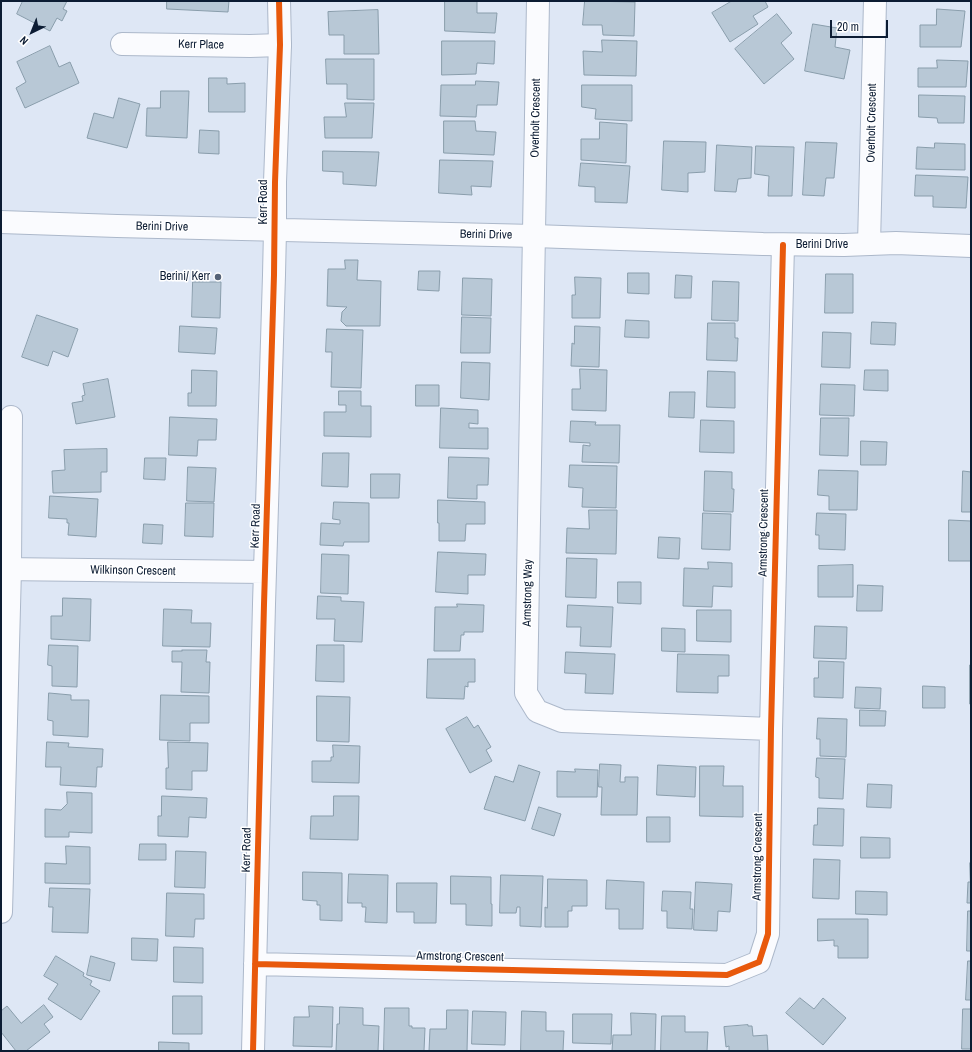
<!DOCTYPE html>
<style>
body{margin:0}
#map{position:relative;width:972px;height:1052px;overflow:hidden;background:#dee7f5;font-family:"Archivo Narrow",sans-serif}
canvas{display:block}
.frame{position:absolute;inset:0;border:2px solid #0c1c33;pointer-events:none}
.north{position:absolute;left:12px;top:12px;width:40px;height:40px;-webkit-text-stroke:3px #fff;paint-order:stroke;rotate:223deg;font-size:11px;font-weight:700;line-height:16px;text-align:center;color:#0c1c33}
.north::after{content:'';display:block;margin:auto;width:14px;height:18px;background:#0c1c33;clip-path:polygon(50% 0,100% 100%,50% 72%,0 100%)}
.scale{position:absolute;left:830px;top:20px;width:58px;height:18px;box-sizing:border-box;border:2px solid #0c1c33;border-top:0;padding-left:5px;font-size:12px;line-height:14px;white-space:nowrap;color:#0c1c33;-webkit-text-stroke:3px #fff;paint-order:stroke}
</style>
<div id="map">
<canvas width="972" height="1052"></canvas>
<div class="frame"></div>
<div class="north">N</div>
<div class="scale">20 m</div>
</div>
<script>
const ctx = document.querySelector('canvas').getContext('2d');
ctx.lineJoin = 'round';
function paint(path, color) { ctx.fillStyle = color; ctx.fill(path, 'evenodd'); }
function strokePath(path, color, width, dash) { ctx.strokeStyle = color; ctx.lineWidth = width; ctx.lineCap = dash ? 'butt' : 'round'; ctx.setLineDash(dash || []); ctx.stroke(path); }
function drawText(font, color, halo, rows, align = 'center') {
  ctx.font = font + ' "Archivo Narrow",sans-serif'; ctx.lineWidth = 3; ctx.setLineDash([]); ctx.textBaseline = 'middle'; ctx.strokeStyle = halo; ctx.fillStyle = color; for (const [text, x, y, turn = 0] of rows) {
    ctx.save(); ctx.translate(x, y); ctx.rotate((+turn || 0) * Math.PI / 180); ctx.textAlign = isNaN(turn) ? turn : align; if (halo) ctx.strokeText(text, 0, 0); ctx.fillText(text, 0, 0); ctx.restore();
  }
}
const building = new Path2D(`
 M23 1H67L63 9 67 11 62 21 57 18 50 31 17 14Z
 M167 1H229L228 12 167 9Z
 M445 1H477V13H497L495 33 445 31Z
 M585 1 635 2 634 36 603 35 602 25H583Z
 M732 1H765L768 7 753 16 758 24 730 42 712 13Z
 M937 9 965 11 961 47H920V25H936Z
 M378 10 379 54H344V35H329L328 12Z
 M777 14 792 33 781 43 794 59 764 84 735 49Z
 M813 24 837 28 835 47 850 50 844 79 805 71Z
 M602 40 637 41 636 76 584 75 583 51 602 52Z
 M442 41H495L494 64 477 63 476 74 442 75Z
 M50 46 59 67 70 62 79 83 25 108 16 88 26 82 17 62Z
 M326 59H374V100L347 99V84H327Z
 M937 60 968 61 966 87H918V68H937Z
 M209 78H227V84L245 83V112H209Z
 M476 81 499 82 497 105H477L476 117 440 116 441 85H475Z
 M582 85H632V121L595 119 596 109 582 107Z
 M161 91H189L187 138 146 136 147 108H160Z
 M919 95 965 96 964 123H938L937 118 919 117Z
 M119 98 140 104 127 148 87 138 94 113 113 118Z
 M345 103H374L372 138H325L324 117H346Z
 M444 121H475L476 131 496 132 494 155 444 153Z
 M600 122 627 124 626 163 581 160V139H599Z
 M200 130 219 131V154L199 153Z
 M664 141 706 142 705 172 688 173V192L662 190Z
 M806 142 837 143 834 178H826L824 196 803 195Z
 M935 143 965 144V170L916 169 917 147 934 148Z
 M717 145 752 147 751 178 738 179 736 192 715 191Z
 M756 146 794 147 792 196H768L769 176 755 174Z
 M323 151 379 152 376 186 343 184V172L323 171Z
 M440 160 493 161 491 187 471 186 472 195 439 193Z
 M581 163 630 166 627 203 595 202V187L579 186Z
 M916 175 968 177 966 208 933 207V196H915Z
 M345 260H358L357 280 381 281 380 326H346L341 321 342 312 347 307 327 306 328 269H345Z
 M419 271H440L439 291 418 290Z
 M628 273H649V294L628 293Z
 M826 274H853V313H825Z
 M676 275 692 276 691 298H675Z
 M575 277 601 278 600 318H572V295H575Z
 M463 278 492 279 491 316 462 315Z
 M713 281 739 282 738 321 712 320Z
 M193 282H221L220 318 192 317Z
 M37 315 78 329 68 357 53 351 48 366 22 357Z
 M462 317 491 318 490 353H461Z
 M626 320 649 321V338L625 337Z
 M872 322 896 323 895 345 871 344Z
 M708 323H735V338H738L737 361 707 360Z
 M180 326 217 328 215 354 179 352Z
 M575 326 600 327 599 367 571 366 572 343 574 344Z
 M327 329 363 330 361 388 331 387 332 352H326Z
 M823 332 851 333 850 368 822 367Z
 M462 362 490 363 489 400 461 398Z
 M580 369 607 370 606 411 572 410V389H580Z
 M192 370 217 371 216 406H188V393H191Z
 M865 370H888V391L864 390Z
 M708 371 735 372V408L707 407Z
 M108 379 115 417 76 424 72 403 83 401 82 396 85 395 83 384Z
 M821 384 855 385 854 416 820 415Z
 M416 385H439V406H416Z
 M339 391H361V406H371V437L324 436V412H346V405H339Z
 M670 392H695L694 418 669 417Z
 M441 408 478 410V424L469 423V428H488V449L440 448Z
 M170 417 217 419 216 440H198L197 456 169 455Z
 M821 418H849L848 456 820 455Z
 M701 420 734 421V453L700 452Z
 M571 421 596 422 595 425H620L619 463 582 462 583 445 590 446V443L570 442Z
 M861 441 887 442 886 465H861Z
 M107 449V472H101V492L53 493 52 471 65 470 64 450Z
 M323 453H349L348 487 322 486Z
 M449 457 489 458 488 485H477V499L448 498Z
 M145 458H166L165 480 144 479Z
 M570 465 617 466 616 508 582 507 583 488 569 487Z
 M188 467 216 468 214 502 187 501Z
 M819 470 858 471 857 510H829V496L818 495Z
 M705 471 732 472V489H734L733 512 704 511Z
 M963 471 971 472V512H962Z
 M371 474H400L399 498H371Z
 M50 496 98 499 96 537 68 535 69 523H67V519L49 518Z
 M438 500 485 502V524H466L465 541H439V523H438Z
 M334 502 369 503V542H344L343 546 320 545 321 523 340 524V520L333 519Z
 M186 503H214L213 537 185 536Z
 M589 510H617L616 554 566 553 567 528 589 529Z
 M703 513 731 514 730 550 702 549Z
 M817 513 846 514 845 550 819 549V535H816Z
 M949 520 971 521V561H949Z
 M144 524 163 525 162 544 143 543Z
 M659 537 680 538 679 559 658 558Z
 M438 552 486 554 485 575H468V594L436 592Z
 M322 554 349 555 348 594 321 593Z
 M567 558 597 559 596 598 566 597Z
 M708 562 732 563V587L713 586 712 607 683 606 684 568 708 569Z
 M853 565V597H818V566Z
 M618 582H641V604L618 603Z
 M858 585 883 586 882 611H857Z
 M318 596 341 597V601L364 602 362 642 334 641 335 619H317Z
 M63 598 91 599 90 641 51 639V616H62Z
 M457 604 484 605 483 632H464V635H461L460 651H434L435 607H457Z
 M568 605 613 607 611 647 580 646 581 627H567Z
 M164 609 192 610 191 623H211L210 647 163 646Z
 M697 610H731V642L697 641Z
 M815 626 847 627 846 659 814 658Z
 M662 628 685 629V652L662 651Z
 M49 645 78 646 77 687 52 686V666L48 665Z
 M317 645H344V682L316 681Z
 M182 650H207L206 662H210L209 693 181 692 182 662H172V651H182Z
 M566 652 615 654 613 694 585 693 586 674 565 673Z
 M678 654 729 655V676H718V693L677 692Z
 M428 659H475V682H468V687L465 686 464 699 427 698Z
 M819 661 844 662 843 698 814 697V678H818Z
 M970 665H971V704H970Z
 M923 686 945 687V708H923Z
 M856 687 881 688 880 709 855 708Z
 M49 693 71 695V700H89L88 737 53 735V721L48 720Z
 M161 695 209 696V723H190V741L160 740Z
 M317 696 350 697 349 742 317 741Z
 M860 710 886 711 885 726H860Z
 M467 717 474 728 478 725 491 747 486 750 492 761 470 773 446 729Z
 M818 718 847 719 846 757 820 756V739H817Z
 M47 742 69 743 68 747 103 749 102 767H97L96 787 60 785 61 767H46Z
 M168 742 208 743 207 771H192V790L166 789V768H168Z
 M333 745 360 746 359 783 312 782V761H331V757H333Z
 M817 758 845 759 843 799 819 798V778L816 777Z
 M600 764 621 765 620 782H625V777H638L637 815H601L602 787H599Z
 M519 765 540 772 525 821 484 809 495 776 513 782Z
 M658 765 696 767 695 797 657 795Z
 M700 766H724L723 786H743V817L700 816Z
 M575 769 598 770 597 797H557V771L575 772Z
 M868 784 892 785 891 808 867 807Z
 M67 792 92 793V833L69 832V837H45V809L61 810 67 804Z
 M162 796 207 798 206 818 189 817 188 837 158 836V816H161Z
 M334 796H359L358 840 310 839 311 816H333Z
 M539 807 561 814 554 836 532 829Z
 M818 808 844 809 843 846 813 845 814 825H817Z
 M647 817H670V842H647Z
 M861 837 890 838V858H861Z
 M140 844H166V860H139Z
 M66 846 90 847V884L45 883V863L66 864Z
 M176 851 206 852 205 888 175 887Z
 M814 859 840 860 839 899 813 898Z
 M970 863 971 903H967L968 882H970Z
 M303 872 342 873V921L320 920V905H317V901L303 900Z
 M349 874 388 875 387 923 365 922 366 907H362V903H348Z
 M501 875 543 876 541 927 520 926V907H517L516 913H500Z
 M451 876 491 877V904H492V926L466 925V904H451Z
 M548 879 587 880V906H572V911H568V927H545V907L547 908Z
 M607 880 644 882 643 929H619V909H606Z
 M696 882 732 884 730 912 718 911 717 931 694 930Z
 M397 883H437L436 923H414V912H397Z
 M50 888 90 889 88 933 52 932 53 907H49Z
 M663 891 691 892 690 909H693L692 929 667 928V911H662Z
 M856 891 887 892V915L856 914Z
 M167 893 204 894V919H195L194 937 166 936Z
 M968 911H971V951H967Z
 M818 919H868V958H838V946H834V940L818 941Z
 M132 938 158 939 157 961 132 960Z
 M174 947 203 948V983L174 982Z
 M56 956 84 973 83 976 92 981 90 985 100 991 81 1020 48 999 58 984 44 976Z
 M91 956 115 963 110 981 87 975Z
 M968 961H971V1000H966Z
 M173 996H202V1034H173Z
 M800 998 814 1009 823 998 846 1018 823 1045 786 1013Z
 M44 1005 53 1017 44 1024 50 1032 26 1051H16L1 1032V1011L7 1006 21 1023Z
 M309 1006 333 1007 332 1047 293 1046 294 1017H309Z
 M340 1007 363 1008V1025L379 1026 378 1051H336L337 1024H339Z
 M385 1008H409V1026H412V1028H425L424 1051H384Z
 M963 1009H971V1049H962Z
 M447 1010H468L467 1051H429L430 1029H446Z
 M473 1011 506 1012 505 1045 472 1044Z
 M522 1011 546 1012V1031H564L563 1051H521Z
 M631 1013 656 1014 655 1051H612L613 1035H631Z
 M573 1014H612L611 1044 573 1043Z
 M662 1016H685V1032H708L707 1051H661Z
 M748 1025V1026H752L753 1036 767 1035 768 1051H729V1046L726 1047 724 1027Z
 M159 1042 189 1043V1051H159Z`);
paint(building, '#b8c8d6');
strokePath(building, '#899dab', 1);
const street = new Path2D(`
 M538 1 526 693 537 711 562 721 771 729
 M122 44 250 46 280 45
 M869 244 875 1
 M1 569 265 572
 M1 912 10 569 11 417
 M255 964 727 975 759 962 768 934 771 729 783 245
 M253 1051 264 604 274 275 275 230`);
const secondary = new Path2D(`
 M1 222 117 226 534 236 763 244 844 245 896 243 971 246
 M275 230V182L280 45 279 1`);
strokePath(street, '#acb8ca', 24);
strokePath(secondary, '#acb8ca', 24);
strokePath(street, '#fafbfe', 22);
strokePath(secondary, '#fafbfe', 22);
strokePath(new Path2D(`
 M255 964 727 975 759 962 768 934 771 729 783 245
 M253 1051 264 604 274 275 275 182 280 45 279 1`), '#e8590c', 6);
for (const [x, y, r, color] of [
 [218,277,4,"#566377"]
]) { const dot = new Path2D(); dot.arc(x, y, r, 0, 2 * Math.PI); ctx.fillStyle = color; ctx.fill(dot); strokePath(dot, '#fff', 1.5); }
drawText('12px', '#0c1c33', '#fff', [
 ["Kerr Place",201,45,1],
 ["Overholt Crescent",536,118,-89],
 ["Overholt Crescent",872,123,-89],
 ["Kerr Road",264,202,-90],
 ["Berini Drive",162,227,1],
 ["Berini Drive",486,235,1],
 ["Berini Drive",822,245],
 ["Kerr Road",256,526,-88],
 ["Armstrong Crescent",764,533,-89],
 ["Wilkinson Crescent",133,571,1],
 ["Armstrong Way",528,593,-89],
 ["Kerr Road",247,850,-89],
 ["Armstrong Crescent",758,857,-89],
 ["Armstrong Crescent",460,957,1]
]);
drawText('12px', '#0c1c33', '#fff', [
 ["Berini/ Kerr",210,277]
], 'right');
</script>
